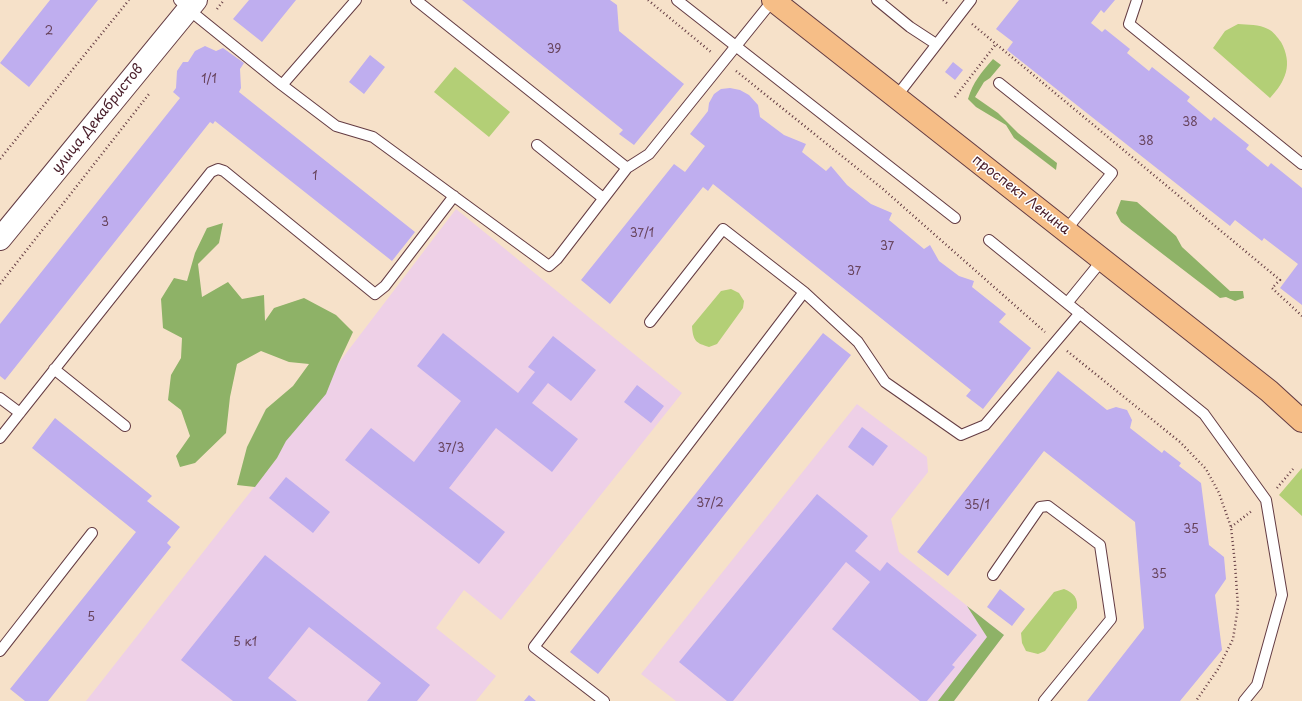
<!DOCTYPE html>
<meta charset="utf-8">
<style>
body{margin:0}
canvas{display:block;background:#f6e1c9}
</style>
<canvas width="1302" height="701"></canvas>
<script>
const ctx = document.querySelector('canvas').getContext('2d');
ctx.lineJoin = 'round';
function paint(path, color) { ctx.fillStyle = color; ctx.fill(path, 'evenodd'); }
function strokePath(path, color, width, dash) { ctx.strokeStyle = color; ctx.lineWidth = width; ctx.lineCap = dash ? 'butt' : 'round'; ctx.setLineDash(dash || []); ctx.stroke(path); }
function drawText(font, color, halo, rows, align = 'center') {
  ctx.font = font + ' "Playpen Sans",sans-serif'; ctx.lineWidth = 3; ctx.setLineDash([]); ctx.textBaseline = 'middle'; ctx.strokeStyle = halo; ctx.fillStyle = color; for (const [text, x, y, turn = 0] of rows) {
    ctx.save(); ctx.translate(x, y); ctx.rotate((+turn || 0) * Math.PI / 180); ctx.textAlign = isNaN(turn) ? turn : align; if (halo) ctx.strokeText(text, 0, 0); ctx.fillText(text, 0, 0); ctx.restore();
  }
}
paint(new Path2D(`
 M456 209 682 393 501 620 464 590 436 628 496 676 476 701H86L277 458 270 453Z
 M857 404 927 457 928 472 891 519 899 552 1004 635 954 701H676L641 674Z`), '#eed0e7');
paint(new Path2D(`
 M1238 24C1248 25 1259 24 1268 29 1273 31 1278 38 1281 42 1293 64 1286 81 1270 98L1213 48 1225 31Z
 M455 67 510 112 489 137 434 92Z
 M731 289 739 293 744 301 743 308 717 344 709 347C696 343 693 341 692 326L721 291Z
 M1302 468V516L1279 495Z
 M1064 589C1074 593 1078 598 1077 608L1045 651 1038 654 1026 651 1022 643 1021 633 1054 592Z`), '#b3cf76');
paint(new Path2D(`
 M993 59 1001 65 990 78 984 82 975 97 998 113 1018 133 1057 163 1056 170 1014 138 1006 125 976 107 968 99C973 82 981 73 993 59Z
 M1121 200 1137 202 1176 236 1182 247 1230 291H1243L1244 298 1235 301 1226 297 1220 298 1121 222 1116 213Z
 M223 223 219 243 198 264 202 297 228 282 242 299 264 295 265 321 274 308 304 298 336 315 353 332 338 364 326 394 286 441 277 458 255 487 237 485 247 447 266 409 293 386 309 364 289 362 261 351 237 364 230 397 226 433 195 463 180 467 176 456 190 436 181 410 168 400 171 375 181 358 182 338 163 328 161 299 174 278 187 281 195 253 207 228Z
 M967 606 1004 635 954 701H938L987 637Z`), '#8eb267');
paint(new Path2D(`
 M50 0H98L29 87 0 63Z
 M249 0H296L262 42 233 19Z
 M462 0H610L617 5 619 31 684 84 634 145 619 134 623 130Z
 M1019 0H1115L1104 13 1101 10 1091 23 1102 32 1105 29 1130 49 1127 53 1149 71 1152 67 1190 97 1187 101 1211 121 1214 117 1249 145 1246 149 1268 167 1271 163 1302 188V305L1280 288 1298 264 1264 238 1262 241 1235 220 1230 226 1007 50 1013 42 996 29Z
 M205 46 216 51 223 48 244 63 240 69 241 88 239 92 415 232 392 261 215 121 213 124 210 122 5 380 0 376V324L180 98 173 92 176 88 177 71 183 62H188L195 51Z
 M370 55 385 67 364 94 349 82Z
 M953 62 963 70 955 80 945 72Z
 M730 88 740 90 749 95 758 105 760 117 784 135 806 144 802 152 826 171 831 166 847 185 871 204 892 213 889 220 924 249 930 245 939 261 959 276 974 281 972 287 1006 314 999 322 1031 348 983 409 966 396 971 390 713 184 708 191 703 187 610 304 581 280 674 164 685 172 705 146 690 134 708 111 709 103 714 94 721 89Z
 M443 333 518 393 535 372 528 367 553 336 596 370 571 401 548 383 532 403 578 439 552 472 496 428 449 488 505 532 479 564 345 460 371 428 414 462 461 401 417 366Z
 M823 333 851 355 598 674 570 652Z
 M1058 371 1107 410 1116 407 1127 410 1132 420 1130 428 1162 453 1164 450 1181 463 1179 466 1201 483 1209 545 1224 557 1226 579 1215 595 1222 650 1180 701H1087L1144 628 1135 522 1044 451 948 576 917 552Z
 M637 385 664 406 651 423 624 402Z
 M55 418 152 496 147 501 180 527 167 543 171 547 48 701H25L10 689 136 532 32 448Z
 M862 427 888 446 873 466 848 447Z
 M286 477 330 512 313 533 269 498Z
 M817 494 868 536 855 551 880 571 887 562 977 635 952 665 955 667 927 701H920L832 629 870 582 846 562 733 701H727L679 662Z
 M265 555 430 685 417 701H367L381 683 309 627 268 678 297 701H233L181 660Z
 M1000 589 1025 609 1012 626 987 607Z
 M529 695 536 701H524Z`), '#bfaeef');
const service = new Path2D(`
 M179 0 188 9 282 85 336 126 373 137 549 266 557 259 627 168 649 154 773 0
 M416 0 627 168
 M677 0 955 218
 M877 0 910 27 936 44
 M1137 0 1129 24 1302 164
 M999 83 1112 173 1066 230
 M282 85 356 0
 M896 97 971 0
 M537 145 603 198
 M989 240 1204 414 1266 500 1282 595 1257 685 1244 701
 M1068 302 1103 259
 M650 322 723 229 804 292 858 342 885 382 961 435 985 425 1080 313
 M54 369 125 426
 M0 398 20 413
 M0 438 211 172 218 169 224 171 375 294 385 286 454 196
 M993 575 1040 507 1048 506 1100 545 1111 619 1044 701
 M0 651 92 533
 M604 701 534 647 804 292`);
const tertiary = new Path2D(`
 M0 239 196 0`);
const primary = new Path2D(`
 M773 0 1269 391 1302 421`);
strokePath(service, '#643c43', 12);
strokePath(tertiary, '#643c43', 24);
strokePath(primary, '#643c43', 24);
strokePath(new Path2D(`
 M648 0 711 52
 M943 0 948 4
 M217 9 224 0
 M972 24 1280 280 1272 288 1302 316
 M736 71 883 189 1045 332
 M955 97 996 44
 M0 159 129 0
 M0 284 149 94
 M1067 351 1180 442 1206 469 1219 493 1231 527 1235 564 1238 607 1233 639 1218 669 1196 701
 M1277 488 1293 469
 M1231 527 1253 510`), '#643c43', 2.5, [1, 3]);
strokePath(service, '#fff', 10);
strokePath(tertiary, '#fff', 22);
strokePath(primary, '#f6be87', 22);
drawText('12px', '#67435c', null, [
 ["2",49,32],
 ["39",554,50],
 ["1/1",209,80],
 ["38",1190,123],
 ["38",1146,142],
 ["1",315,177],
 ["3",105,223],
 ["37/1",642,234],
 ["37",887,247],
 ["37",854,272],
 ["37/3",451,449],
 ["37/2",710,504],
 ["35/1",977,506],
 ["35",1191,530],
 ["35",1159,575],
 ["5",91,618],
 ["5 к1",245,643]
]);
drawText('14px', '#4a1f2b', '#fff', [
 ["улица Декабристов",98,119,-51],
 ["проспект Ленина",1021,195,38]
]);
</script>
